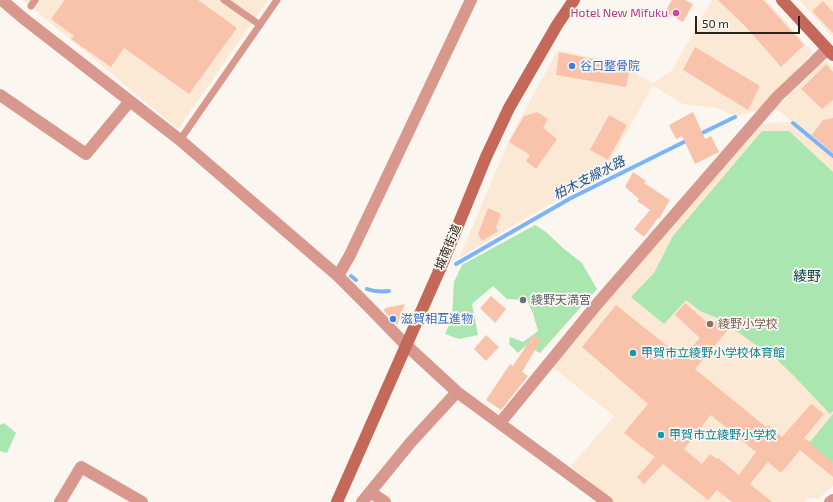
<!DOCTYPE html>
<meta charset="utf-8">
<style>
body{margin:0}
#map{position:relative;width:833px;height:502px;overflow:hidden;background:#fbf6f0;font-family:"Exo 2",sans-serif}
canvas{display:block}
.scale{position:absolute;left:695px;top:16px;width:105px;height:18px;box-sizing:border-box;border:2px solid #2b2218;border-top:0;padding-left:5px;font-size:12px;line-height:14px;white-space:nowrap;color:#2b2218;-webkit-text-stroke:3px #fbf6f0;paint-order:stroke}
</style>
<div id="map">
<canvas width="833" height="502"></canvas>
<div class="scale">50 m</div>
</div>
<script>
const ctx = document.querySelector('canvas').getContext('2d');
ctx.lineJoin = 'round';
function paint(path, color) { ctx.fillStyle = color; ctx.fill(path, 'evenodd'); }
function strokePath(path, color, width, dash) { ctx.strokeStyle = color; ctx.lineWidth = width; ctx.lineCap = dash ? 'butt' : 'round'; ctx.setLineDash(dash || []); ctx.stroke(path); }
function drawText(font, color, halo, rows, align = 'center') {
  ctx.font = font + ' "Exo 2","Noto Sans JP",sans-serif'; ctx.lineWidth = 3.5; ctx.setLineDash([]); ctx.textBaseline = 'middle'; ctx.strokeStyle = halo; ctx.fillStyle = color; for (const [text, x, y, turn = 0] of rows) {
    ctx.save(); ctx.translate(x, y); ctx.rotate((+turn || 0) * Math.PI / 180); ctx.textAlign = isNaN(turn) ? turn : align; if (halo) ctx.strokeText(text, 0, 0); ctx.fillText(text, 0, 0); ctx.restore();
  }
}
paint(new Path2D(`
 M23 0H268L178 129Z
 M712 0H766L813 52 761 110 736 116 716 108 683 104 653 86 602 175 585 183 459 258 512 134 558 50 637 67 636 74 654 83 672 70Z
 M799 0H833V37Z
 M826 60 833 67V154L775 108Z
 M790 122 833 157V486L818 499 807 498 804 502H614L571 466 614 416 551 366 759 124Z`), '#fce9d5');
paint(new Path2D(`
 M762 131H789L833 172V411L830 414 794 376 766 349 757 346 720 319 700 311 686 300 664 324 631 297 654 273 673 236Z
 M535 225 546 232 563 248 582 263 597 289 540 353 526 345 518 353 509 344 510 337 523 342 538 331 533 313 527 300 507 299 493 286 472 304 478 335 459 339 445 334 452 318 454 282 462 265Z
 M833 414V463L804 443 806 439 810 442Z
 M4 423 16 433 7 453 0 451V425Z`), '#a9e6b0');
strokePath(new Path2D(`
 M793 123 833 156
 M698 135 735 117
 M456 264 571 198 688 140
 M351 276 356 280
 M367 289C375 292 381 292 389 291`), '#7bb4f9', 4);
paint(new Path2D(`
 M65 0H198L237 28 189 94 124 48 111 67 71 39 74 36 51 19Z
 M672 0H685L693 4 683 22 665 12Z
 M718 0H763L768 5 804 45 781 67 746 27Z
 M823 1 833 12V33L812 11Z
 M695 47 760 86 748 110 683 70Z
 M559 52 630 67 626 87 556 75Z
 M826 64 833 72V100L822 109 801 89Z
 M537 112 548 119 543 128 557 139 536 169 526 161 530 155 509 142 524 116Z
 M693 112 705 139 711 136 719 152 695 164 682 136 676 139 669 125Z
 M609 115 627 125 608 160 590 150Z
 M833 118V153L812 135 823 120Z
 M633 172 646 181 644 183 670 200 659 219 658 218 644 237 634 229 650 210 637 201 639 199 625 187Z
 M488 208 501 214 496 227 498 231 482 241 478 234Z
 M491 296 506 309 495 323 480 308Z
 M685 303 711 326 716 321 727 331 695 369 766 427 768 425 782 437 811 404 824 414 804 438 833 463V477L800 450 781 473 768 462 750 484 772 502H732L717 490 708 500 663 464 644 484 637 477 655 457 624 433 648 404 582 347 616 305 682 358 700 338 675 315ZM711 415 756 452 739 475 718 458 717 459 710 454 702 464 684 449Z
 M405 304 397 325 384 311 385 308Z
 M486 335 499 347 486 361 474 349Z
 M533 335 541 340 522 372 528 376 501 410 486 400 510 364 513 366Z`), '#f9c3ab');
strokePath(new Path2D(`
 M224 0 260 25
 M31 6 35 0
 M180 140 277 0`), '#d9988e', 7);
strokePath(new Path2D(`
 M2 0 23 18 180 140 338 276 367 305 406 345 457 392 607 502
 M0 95 86 154 130 101
 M338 276 350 255 471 0
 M500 423 598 303 778 96 813 63 822 54 828 50
 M370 492 385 502
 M60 502 81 467 142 502
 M362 502 411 442 457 392
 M830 502 833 500`), '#d9988e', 12);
strokePath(new Path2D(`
 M782 0 833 55
 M337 502 443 262 486 157 509 108 557 25 574 0`), '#c4685a', 12);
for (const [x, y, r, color] of [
 [676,13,4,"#d1479c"],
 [572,66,4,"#3f7fe0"],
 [523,300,4,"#6b7280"],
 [393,319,4,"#3f7fe0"],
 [710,324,4,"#8d6e63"],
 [633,353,4,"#0f9aa8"],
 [661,435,4,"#0f9aa8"]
]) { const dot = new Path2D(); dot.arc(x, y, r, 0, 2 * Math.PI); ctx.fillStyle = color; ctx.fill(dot); strokePath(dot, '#fbf6f0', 1.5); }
drawText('12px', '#b23c85', '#fbf6f0', [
 ["Hotel New Mifuku",668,13]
], 'right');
drawText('12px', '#366cbe', '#fbf6f0', [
 ["谷口整骨院",580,66],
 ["滋賀相互進物",401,319]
], 'left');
drawText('12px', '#2b2218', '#fbf6f0', [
 ["城南街道",448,247,-67]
]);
drawText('12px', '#5b616d', '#fbf6f0', [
 ["綾野天満宮",531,300]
], 'left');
drawText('12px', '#785e54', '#fbf6f0', [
 ["綾野小学校",718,324]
], 'left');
drawText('12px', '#0d838f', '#fbf6f0', [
 ["甲賀市立綾野小学校体育館",641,353],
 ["甲賀市立綾野小学校",669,435]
], 'left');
drawText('italic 13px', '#1c5391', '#fbf6f0', [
 ["柏木支線水路",589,178,-27]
]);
drawText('14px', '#07494b', '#fbf6f0', [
 ["綾野",807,276]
]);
</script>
